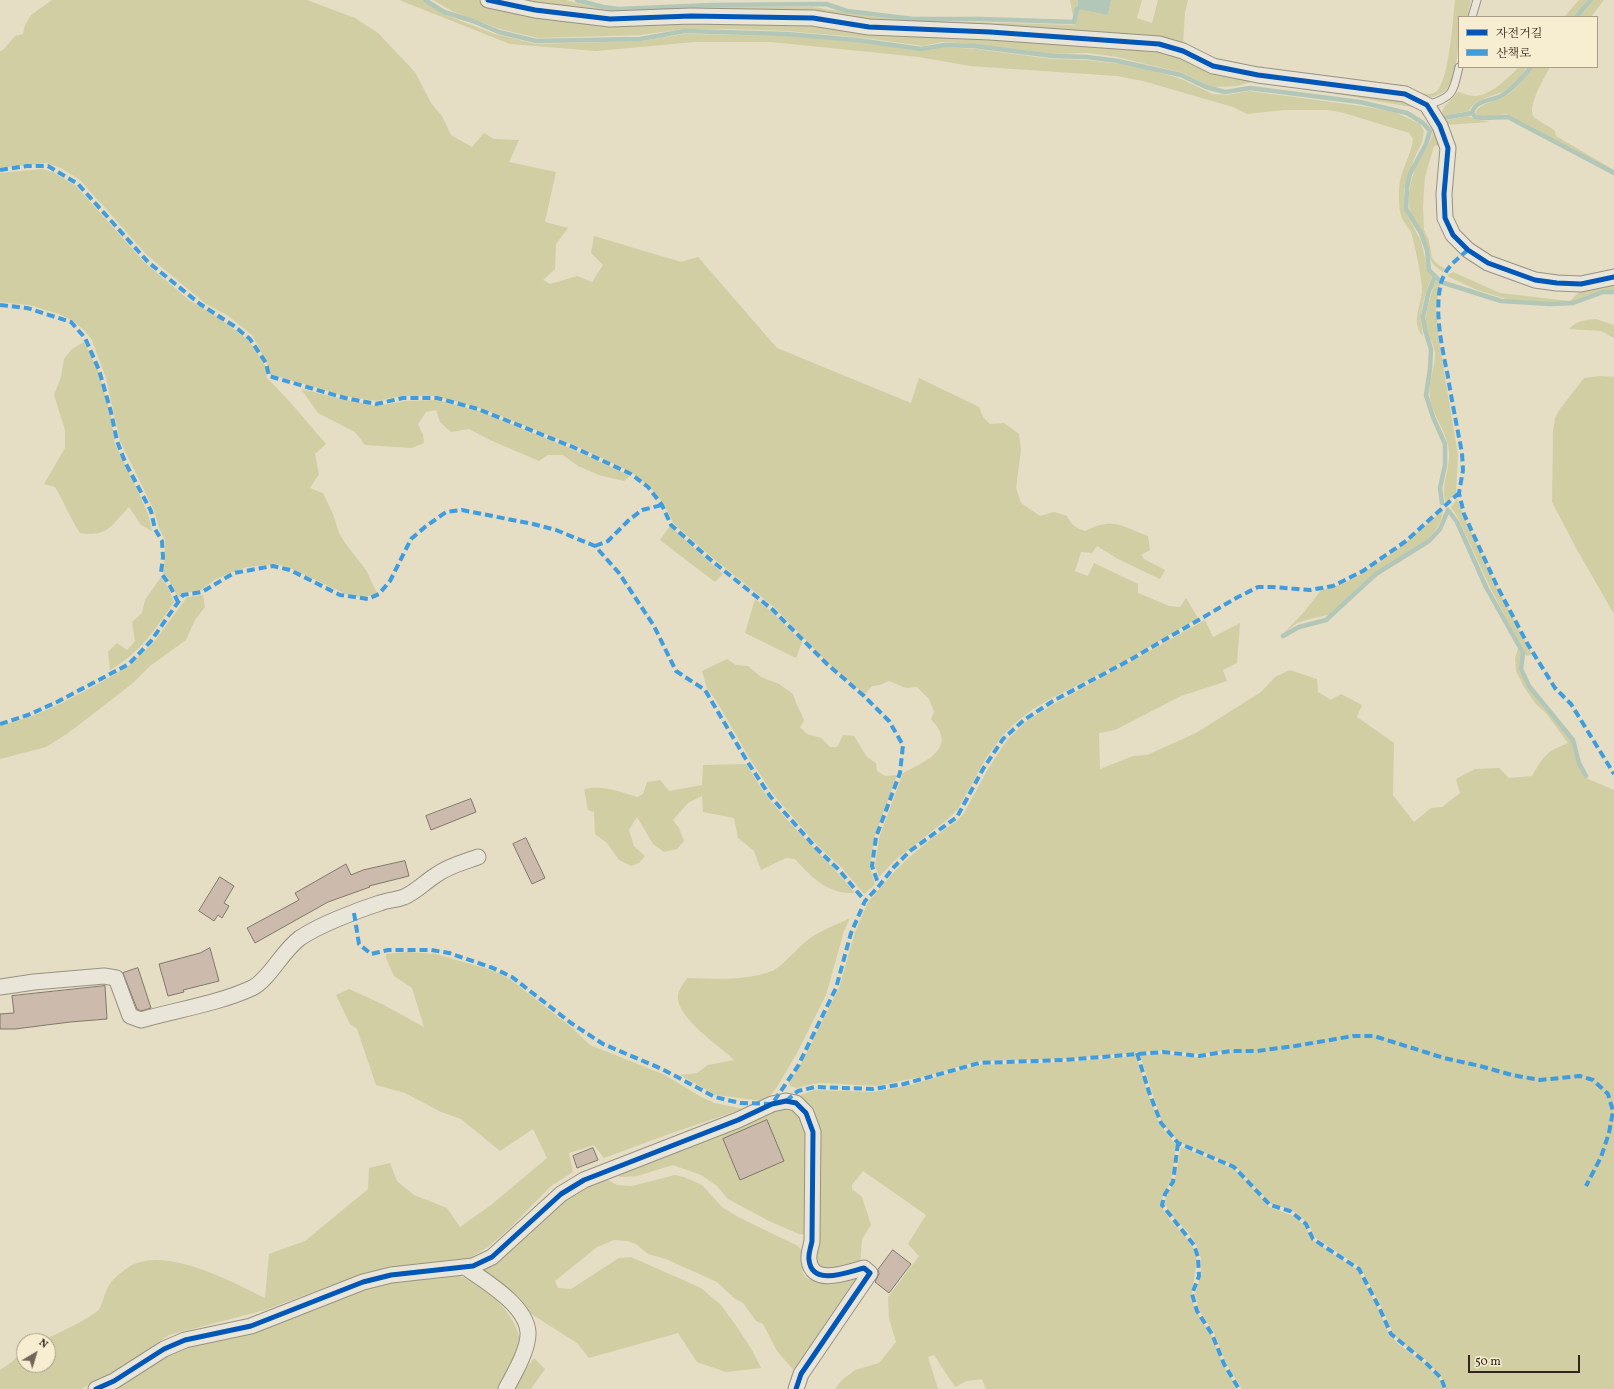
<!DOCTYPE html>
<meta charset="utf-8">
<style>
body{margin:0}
#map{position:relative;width:1614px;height:1389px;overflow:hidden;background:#e5ddc4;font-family:Vollkorn,"Noto Serif KR",serif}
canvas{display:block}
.legend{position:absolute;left:1458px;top:16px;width:140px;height:52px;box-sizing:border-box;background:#f7edd0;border:1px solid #a99d88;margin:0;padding:5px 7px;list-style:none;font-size:12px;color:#33251b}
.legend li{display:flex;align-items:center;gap:8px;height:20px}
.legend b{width:20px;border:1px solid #a99d88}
.north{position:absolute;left:16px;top:1333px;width:40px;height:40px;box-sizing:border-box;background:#f7edd0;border:1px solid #a99d88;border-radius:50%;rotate:38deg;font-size:11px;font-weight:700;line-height:16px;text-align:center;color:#33251b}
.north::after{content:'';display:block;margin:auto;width:14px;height:18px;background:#716556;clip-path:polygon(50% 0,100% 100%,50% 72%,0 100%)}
.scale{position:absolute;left:1468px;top:1355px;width:112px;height:18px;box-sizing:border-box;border:2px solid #33251b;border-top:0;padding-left:5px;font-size:12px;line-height:14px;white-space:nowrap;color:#33251b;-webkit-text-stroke:3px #f7edd0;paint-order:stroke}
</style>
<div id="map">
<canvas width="1614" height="1389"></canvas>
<ul class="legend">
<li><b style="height:5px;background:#0057b8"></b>자전거길</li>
<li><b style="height:5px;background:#3e9cdf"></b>산책로</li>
</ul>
<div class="north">N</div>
<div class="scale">50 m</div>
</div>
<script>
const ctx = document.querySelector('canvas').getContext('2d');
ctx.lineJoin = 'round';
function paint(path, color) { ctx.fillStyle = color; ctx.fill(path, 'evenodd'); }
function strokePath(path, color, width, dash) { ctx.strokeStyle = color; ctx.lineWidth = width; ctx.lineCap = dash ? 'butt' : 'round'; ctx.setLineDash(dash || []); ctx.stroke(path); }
paint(new Path2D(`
 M52 0H307L355 18 378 33 415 72 431 103 442 116 451 135 472 147 484 133 494 139 519 140 509 162 556 172 545 222 568 228 556 244 555 269 543 280 550 284 577 276 592 282 603 265 591 253 594 236 681 262 698 257 777 348 911 403 919 378 979 407 983 417 990 424 1004 423 1019 434 1021 450 1016 488 1021 503 1040 516 1054 512 1067 516C1071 525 1076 528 1085 531 1113 517 1121 526 1148 536L1150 550 1141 555 1144 559 1165 570 1160 579 1118 559 1097 546 1092 553 1081 552 1075 571 1088 576 1094 563 1138 584V593L1169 606 1180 607 1186 598 1198 618 1125 661 1052 698 1033 709 1015 723 1002 736 986 758 958 809 949 818 895 860 879 877 875 866 879 838 903 773C917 765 949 754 940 732 939 728 934 723 931 719L934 712 929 699 917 687 906 688 889 681 880 685 872 686 865 694 827 662 774 607 714 559 674 524 664 504 650 487 631 472 574 445 480 408 435 396H402L376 401 345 396 270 374 267 363 252 335 227 315 206 304 147 255 80 180 61 168 47 163 0 168V51L3 50 15 36 23 34 25 25 31 15Z
 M399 0H422L443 14 495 34 536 44 642 41 685 34 790 36 858 42 923 51 945 47 976 49 1052 59 1087 60 1137 66 1165 74 1181 79 1213 94 1227 95 1249 91 1361 106 1395 112 1420 124 1424 131 1422 142 1414 159 1404 190V209L1421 241 1426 263 1432 277C1423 299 1419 311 1423 336 1411 324 1420 307 1422 292 1423 283 1414 241 1411 232 1409 229 1406 225 1404 222 1398 213 1399 200 1399 189 1400 170 1411 157 1413 139L1409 133 1344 113 1328 110H1284L1247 114 1233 107 1143 81 1117 76 970 66 919 57 771 42H695L596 51 510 44Z
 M433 0H477L521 11 609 24 642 25 800 24C826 25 851 30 876 32L1010 38 1153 48 1178 55 1202 67 1227 75 1294 82 1405 99C1431 108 1435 119 1440 145L1434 146 1425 177 1423 206 1424 230 1429 241 1432 258 1436 263 1445 269 1443 272C1425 260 1432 256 1425 239 1422 230 1413 222 1410 212 1409 207 1409 200 1409 194 1410 183 1414 171 1418 162 1424 151 1435 138 1433 125 1432 118 1423 112 1417 108L1331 93 1299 87 1255 81 1237 86 1215 87 1207 85 1183 73 1117 57 1088 53 1052 54 973 44 942 42 923 46 857 37 786 31 730 29H684L640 35 538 38 500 29 454 12Z
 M507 0H566L606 10 620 11 712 7H813L877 17 904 20 1075 25 1070 0H1078L1077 9 1108 15 1111 0H1142L1137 18 1152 23 1158 0H1188L1185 12 1183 44 1221 61 1302 74 1355 80 1427 94C1430 94 1434 93 1436 92 1449 82 1453 18 1455 0H1471L1467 17H1459C1459 35 1459 75 1446 90 1443 93 1437 95 1433 97L1215 64 1158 40 634 16Z
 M1579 0H1589L1573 17H1564Z
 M1594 0H1604L1591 17H1579Z
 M1519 67H1527C1522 73 1518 82 1511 87 1498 97 1476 96 1469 111L1440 116 1445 106 1458 92C1463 93 1469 96 1474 96 1489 97 1509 77 1519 67Z
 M1533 67H1550C1545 77 1526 107 1534 117 1536 120 1551 127 1555 131L1556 136 1614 170V172L1507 114 1483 117 1475 114C1479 102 1494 103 1504 97 1516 90 1525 78 1533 67Z
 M1468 116 1475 119 1490 122 1444 125 1442 121Z
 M42 169 53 172 76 186 144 262 189 300 218 317 249 341 265 365 267 378 290 402 326 444 315 454 319 474 310 488 323 493 333 514 339 533 345 543 366 570 377 593 365 597 350 596 290 568 277 564 247 567 232 572 214 580 201 590 182 594 178 598 170 582 163 572 165 556V540L159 528 154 510 120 441 106 378 92 340 84 330 73 321 59 314 29 305 0 302V173Z
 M1453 272 1500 293 1560 300 1570 301 1579 292 1614 284V291L1591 294 1569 303 1509 300 1477 290 1449 277 1447 275Z
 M1436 280 1440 284 1436 307 1439 341 1458 455 1456 493 1446 503C1440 486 1450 470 1449 452 1448 433 1433 417 1430 398 1427 382 1436 368 1435 353 1434 343 1428 336 1426 327 1424 315 1432 290 1436 280Z
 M1596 319 1614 325V338L1601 331 1569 329C1576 321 1585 320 1596 319Z
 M84 342 99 373 111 417 115 444 138 491 148 514 152 531 141 525 129 507C111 525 109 537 80 533 70 518 64 502 55 487L44 484 65 448V430L54 395 61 377 64 359 72 349Z
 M1600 376 1614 377V614L1576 548 1552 502 1553 432 1555 418 1560 409 1584 378Z
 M301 389 346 400 377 406 405 401 437 400 479 411 572 449 630 476 624 481 599 475 578 466 563 455H548L539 461 490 440 469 429 451 432 440 422 436 410 426 412 418 424 423 435 424 443 412 448 365 445 355 432 318 413Z
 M1457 499 1463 514 1496 586 1532 654 1526 656 1489 585 1458 518 1451 507Z
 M1443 510 1441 520 1437 528 1427 540 1374 573 1328 615 1310 619 1297 623 1281 636 1305 611 1321 590C1363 583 1411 538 1443 510Z
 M670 526 723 574 715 582 660 540Z
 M161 577 169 589 174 602C155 630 140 653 110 670L108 652 117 643 127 650 135 641 132 622 142 613 145 600Z
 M203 595 205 607 195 620 186 640 150 666 133 683 67 734 46 747 0 759V726L30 717 60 704 98 684 130 665 154 642 187 597Z
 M755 599 772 612 802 642 796 658 745 633Z
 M1205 620 1213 637 1240 623 1237 663 1223 670 1227 681 1181 696 1115 730 1099 733 1100 769 1133 756 1147 755 1196 733 1261 692 1275 677 1290 670 1317 679 1318 692 1331 700 1341 694 1362 705 1357 717 1394 743 1393 795 1414 822 1431 808 1442 807 1460 793 1456 779 1475 769 1499 768 1509 778 1532 776C1544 756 1545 752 1568 743L1546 713 1535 703 1524 687 1516 671 1515 658 1518 649 1521 653 1519 670 1529 688 1572 741 1578 764 1586 778 1614 790V1389H1446L1442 1378 1426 1360 1399 1340 1393 1333 1381 1306 1360 1267 1315 1237 1308 1223 1291 1209 1271 1204 1235 1166 1179 1142 1162 1123 1140 1055 1164 1054 1201 1058 1231 1053V1050L1200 1054 1164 1050 1063 1059 978 1061 934 1074 877 1086 822 1083 812 1084 797 1088 790 1086 789 1083 799 1068 839 988 855 932 868 902 896 870 906 860 931 839 958 820 964 813 988 769 1007 740 1028 720 1054 704Z
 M727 659 736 665 748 666 761 677 779 684 793 694C795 703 801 711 804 721L800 727 807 734 821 738 830 747H837L843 735 854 736 867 757 876 763 877 771 885 776 897 775 874 838 870 867 875 885 864 894 842 868 818 846 773 794 750 759 717 702 707 688 702 671Z
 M746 764C754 776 761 789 770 800 797 833 829 861 855 893 849 893 842 893 837 891 819 886 807 872 795 859L786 858 761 870 754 851 738 838 734 818 703 812 702 796 688 803 673 820 679 828 684 841 677 849 664 852 653 844 637 817 629 830 634 846 645 856 639 863 631 866 619 860 607 843 595 834 594 812 588 810 584 789C604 785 618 791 637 797L643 794 647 782 660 780 669 791 702 785 703 765Z
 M850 918 844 931 826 995 797 1053 777 1087 769 1097 761 1101 716 1095 680 1075 697 1073 708 1065 734 1060C719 1045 675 1017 678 995 679 989 684 983 687 978 715 979 746 981 772 971 781 968 799 946 809 939 821 930 836 925 850 918Z
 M407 952 436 954 494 971 511 980 571 1027 590 1045 665 1075 701 1097 715 1103 743 1109 669 1134 604 1158 594 1145 569 1153 573 1172 551 1186 510 1228 488 1247 468 1259 356 1276 265 1310 169 1335 118 1370 81 1389H0V1370L12 1362 22 1351 24 1350V1365H48V1341H42C52 1336 96 1316 100 1308 104 1299 106 1287 113 1280 118 1275 126 1268 132 1265 169 1247 232 1282 265 1298L269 1254 305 1241 368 1189 369 1168 390 1163 397 1181 414 1195 447 1208 460 1227 491 1205 547 1158 533 1129 500 1151 461 1119 441 1112 405 1093 376 1085 357 1029 350 1024 336 995 349 989 382 1004 424 1027 412 988 394 976 386 958V954Z
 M1136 1056 1148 1093 1160 1125 1176 1145 1171 1182 1163 1194 1161 1206 1170 1220 1185 1236 1193 1248 1197 1260 1191 1299 1196 1311 1212 1337 1224 1366 1237 1389H986L982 1379 967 1381 955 1387 934 1355 928 1357 938 1389H835L842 1380 855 1370 879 1363 896 1342 889 1318 888 1297 919 1256 908 1244 926 1215 863 1171 852 1185V1189L862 1197 871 1225 862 1239 860 1266 840 1272 814 1268 817 1183 800 1100 801 1095 814 1090 873 1092 907 1086 978 1065 1066 1062Z
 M795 1105 812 1133 808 1235 799 1234 769 1221 728 1199 717 1186 701 1175 673 1165 637 1176 621 1177 616 1174 771 1107Z
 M1181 1147 1234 1169 1254 1189 1269 1207 1293 1216 1306 1227 1312 1240 1358 1270 1378 1309 1389 1334 1398 1344 1425 1364 1439 1379 1443 1389H1242L1226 1363 1214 1333 1199 1310 1195 1294 1201 1276V1258L1196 1244 1188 1232 1173 1217 1165 1204 1166 1195 1174 1184Z
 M675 1175 684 1177 702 1185 722 1207 738 1217 796 1245 802 1250C803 1257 800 1268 804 1275 809 1287 848 1277 859 1276L797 1374 777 1351 763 1324 756 1321 743 1303 734 1298 717 1282 666 1259 648 1254 636 1244 627 1241 614 1240 597 1247 555 1281 558 1288 571 1289 619 1258 631 1257 701 1288 721 1305 737 1327 752 1350 761 1368 726 1372 697 1362 678 1333 589 1358 577 1343 517 1305 474 1268 563 1200 583 1188 606 1179 617 1185 632 1186Z
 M457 1275C463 1277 471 1279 477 1283 495 1295 517 1319 520 1341 522 1354 507 1377 501 1389H103L181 1345 369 1285Z
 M534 1358 545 1369 531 1389H511Z`), '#d1cea4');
paint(new Path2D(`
 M1078 0H1111L1108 15 1077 9Z`), '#b2c7b8');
strokePath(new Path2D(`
 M425 0 444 12 473 21 499 32 536 41 640 39 685 31 786 34 857 40 921 49 945 45 974 46 1053 56 1087 57 1118 61 1181 75 1206 87 1225 92 1250 88 1360 102 1407 113 1423 123 1430 131 1426 144 1410 174 1407 187 1406 209 1421 233 1427 250 1429 270 1441 282 1501 301 1550 304 1573 303 1603 292H1614
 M577 0 603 7 619 9 712 5 826 4 847 11 913 19H980L1074 22 1077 9
 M1576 17 1591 0
 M1472 113 1475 117 1483 118 1508 117 1614 173
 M1443 118 1472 113C1475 100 1491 101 1501 96 1513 89 1522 78 1531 67
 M1435 276 1428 294 1423 317 1425 330 1431 349 1430 369 1426 395 1433 417 1445 444V465L1440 488 1442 503
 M1283 636 1299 627 1326 620 1376 574 1429 541 1440 529 1448 510 1457 522 1486 587 1523 653 1521 669 1529 686 1573 740 1579 763 1586 776`), '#b2c7b8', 4.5);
const building = new Path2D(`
 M471 799 476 812 431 830 426 816Z
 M526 838 545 878 532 884 513 844Z
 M405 861 409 876 369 886 370 887 328 902 255 943 247 928 299 900 295 893 346 864 351 875 363 870Z
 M220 877 234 886 224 903 229 906 222 918 218 915 214 921 199 911Z
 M210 948 219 981 183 990 184 992 168 996 159 964 200 953Z
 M138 968 151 1008 141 1011 137 1009 123 973Z
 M105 986 107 1019 70 1022 15 1029H0V1014L14 1013 12 996Z
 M767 1120 784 1161 740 1180 723 1139Z
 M593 1148 598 1160 577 1168 573 1156Z
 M893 1250 911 1264 889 1293 875 1282 879 1274 878 1270Z`);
paint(building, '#ccbbac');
strokePath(building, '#7f786b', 1);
const service = new Path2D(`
 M1472 17 1477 0
 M1427 105C1454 97 1453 92 1459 67`);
const minor = new Path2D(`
 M488 0 535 10 610 19 691 16 813 18 869 27 990 32 1159 44 1183 51 1213 66 1258 75 1405 94 1427 105 1440 126 1448 148 1444 194 1445 218 1453 235 1468 250 1488 263 1535 280 1557 283 1581 284 1614 277
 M0 987 34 982 104 976 116 978 130 1016 141 1020C176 1010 220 1003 252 988 269 980 282 951 300 938 319 925 358 910 380 903 388 900 396 900 404 897 416 892 425 882 436 875 448 866 464 862 478 857
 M465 1267C485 1281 526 1305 528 1332 529 1349 514 1374 506 1389
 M96 1389 114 1381 164 1349 185 1340 251 1326 363 1282 391 1275 473 1266 492 1257 561 1194 584 1180 738 1120 772 1104 786 1101 796 1103 806 1113 813 1132 812 1241C811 1247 808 1254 809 1260 812 1287 848 1272 864 1268L870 1273 801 1374 796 1389`);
strokePath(service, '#979183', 9);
strokePath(minor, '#979183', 17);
strokePath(service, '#e9e6d9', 7);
strokePath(minor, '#e9e6d9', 15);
strokePath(new Path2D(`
 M0 170 27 166H48L78 184 148 262 200 304 234 326 250 339 266 363 269 376 345 398 376 404 403 398H437L478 409 573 447 631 474 648 487 662 505 671 525 712 561 773 610 827 664 864 696 889 721 903 745 900 773 876 837 872 866 879 886
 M1468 250C1457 259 1445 268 1441 283 1434 313 1442 347 1448 377 1452 402 1457 427 1462 453L1463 470 1459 493 1464 514 1497 586 1527 643 1555 688 1571 704 1614 774
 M0 305 27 308 71 322 85 338 99 370 111 412 117 441 125 462 151 511 155 529 162 541 163 557 161 573 169 584 178 602
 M595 546 608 541 629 520 642 510 662 505
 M0 724 28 715 57 702 129 664 151 641 183 595 202 592 234 573 273 566 290 570 340 595 368 599 379 594 390 581 411 539 425 527 446 512 462 510 533 524 556 530 595 546 619 573 654 626 676 671 705 690 747 761 770 796 816 848 839 870 865 901
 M354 913 359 944 371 954 388 950H431L449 953 493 968 512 977 571 1023 603 1044 662 1069 715 1097 740 1103 772 1104 798 1066 836 988 851 933 865 901 879 886 894 867 910 851 957 817 983 769 1003 739 1024 720 1053 701 1128 661 1238 597 1258 587H1272L1310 590 1333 586 1363 571 1406 541 1459 493
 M1137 1053 1149 1092 1161 1123 1178 1143 1234 1167 1270 1205 1290 1211 1306 1224 1313 1239 1359 1269 1379 1307 1391 1334 1425 1362 1441 1378 1445 1389
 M786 1101 798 1091 815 1087 873 1089 904 1084 979 1063 1064 1060 1163 1052 1199 1056 1231 1051H1257L1295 1046 1353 1036H1374L1444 1058 1480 1066 1512 1075 1540 1080 1580 1076 1593 1080 1608 1094 1613 1111 1609 1133 1601 1157 1586 1186
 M1178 1143 1173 1182 1165 1194 1162 1205 1194 1245 1198 1257 1199 1276 1192 1294 1197 1311 1212 1334 1224 1364 1239 1389`), '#3e9cdf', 4, [8, 4]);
strokePath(new Path2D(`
 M488 0 535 10 610 19 691 16 813 18 869 27 990 32 1159 44 1183 51 1213 66 1258 75 1405 94 1427 105 1440 126 1448 148 1444 194 1445 218 1453 235 1468 250 1488 263 1535 280 1557 283 1581 284 1614 277
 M96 1389 114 1381 164 1349 185 1340 251 1326 363 1282 391 1275 473 1266 492 1257 561 1194 584 1180 738 1120 772 1104 786 1101 796 1103 806 1113 813 1132 812 1241C811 1247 808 1254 809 1260 812 1287 848 1272 864 1268L870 1273 801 1374 796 1389`), '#0057b8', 5);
</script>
